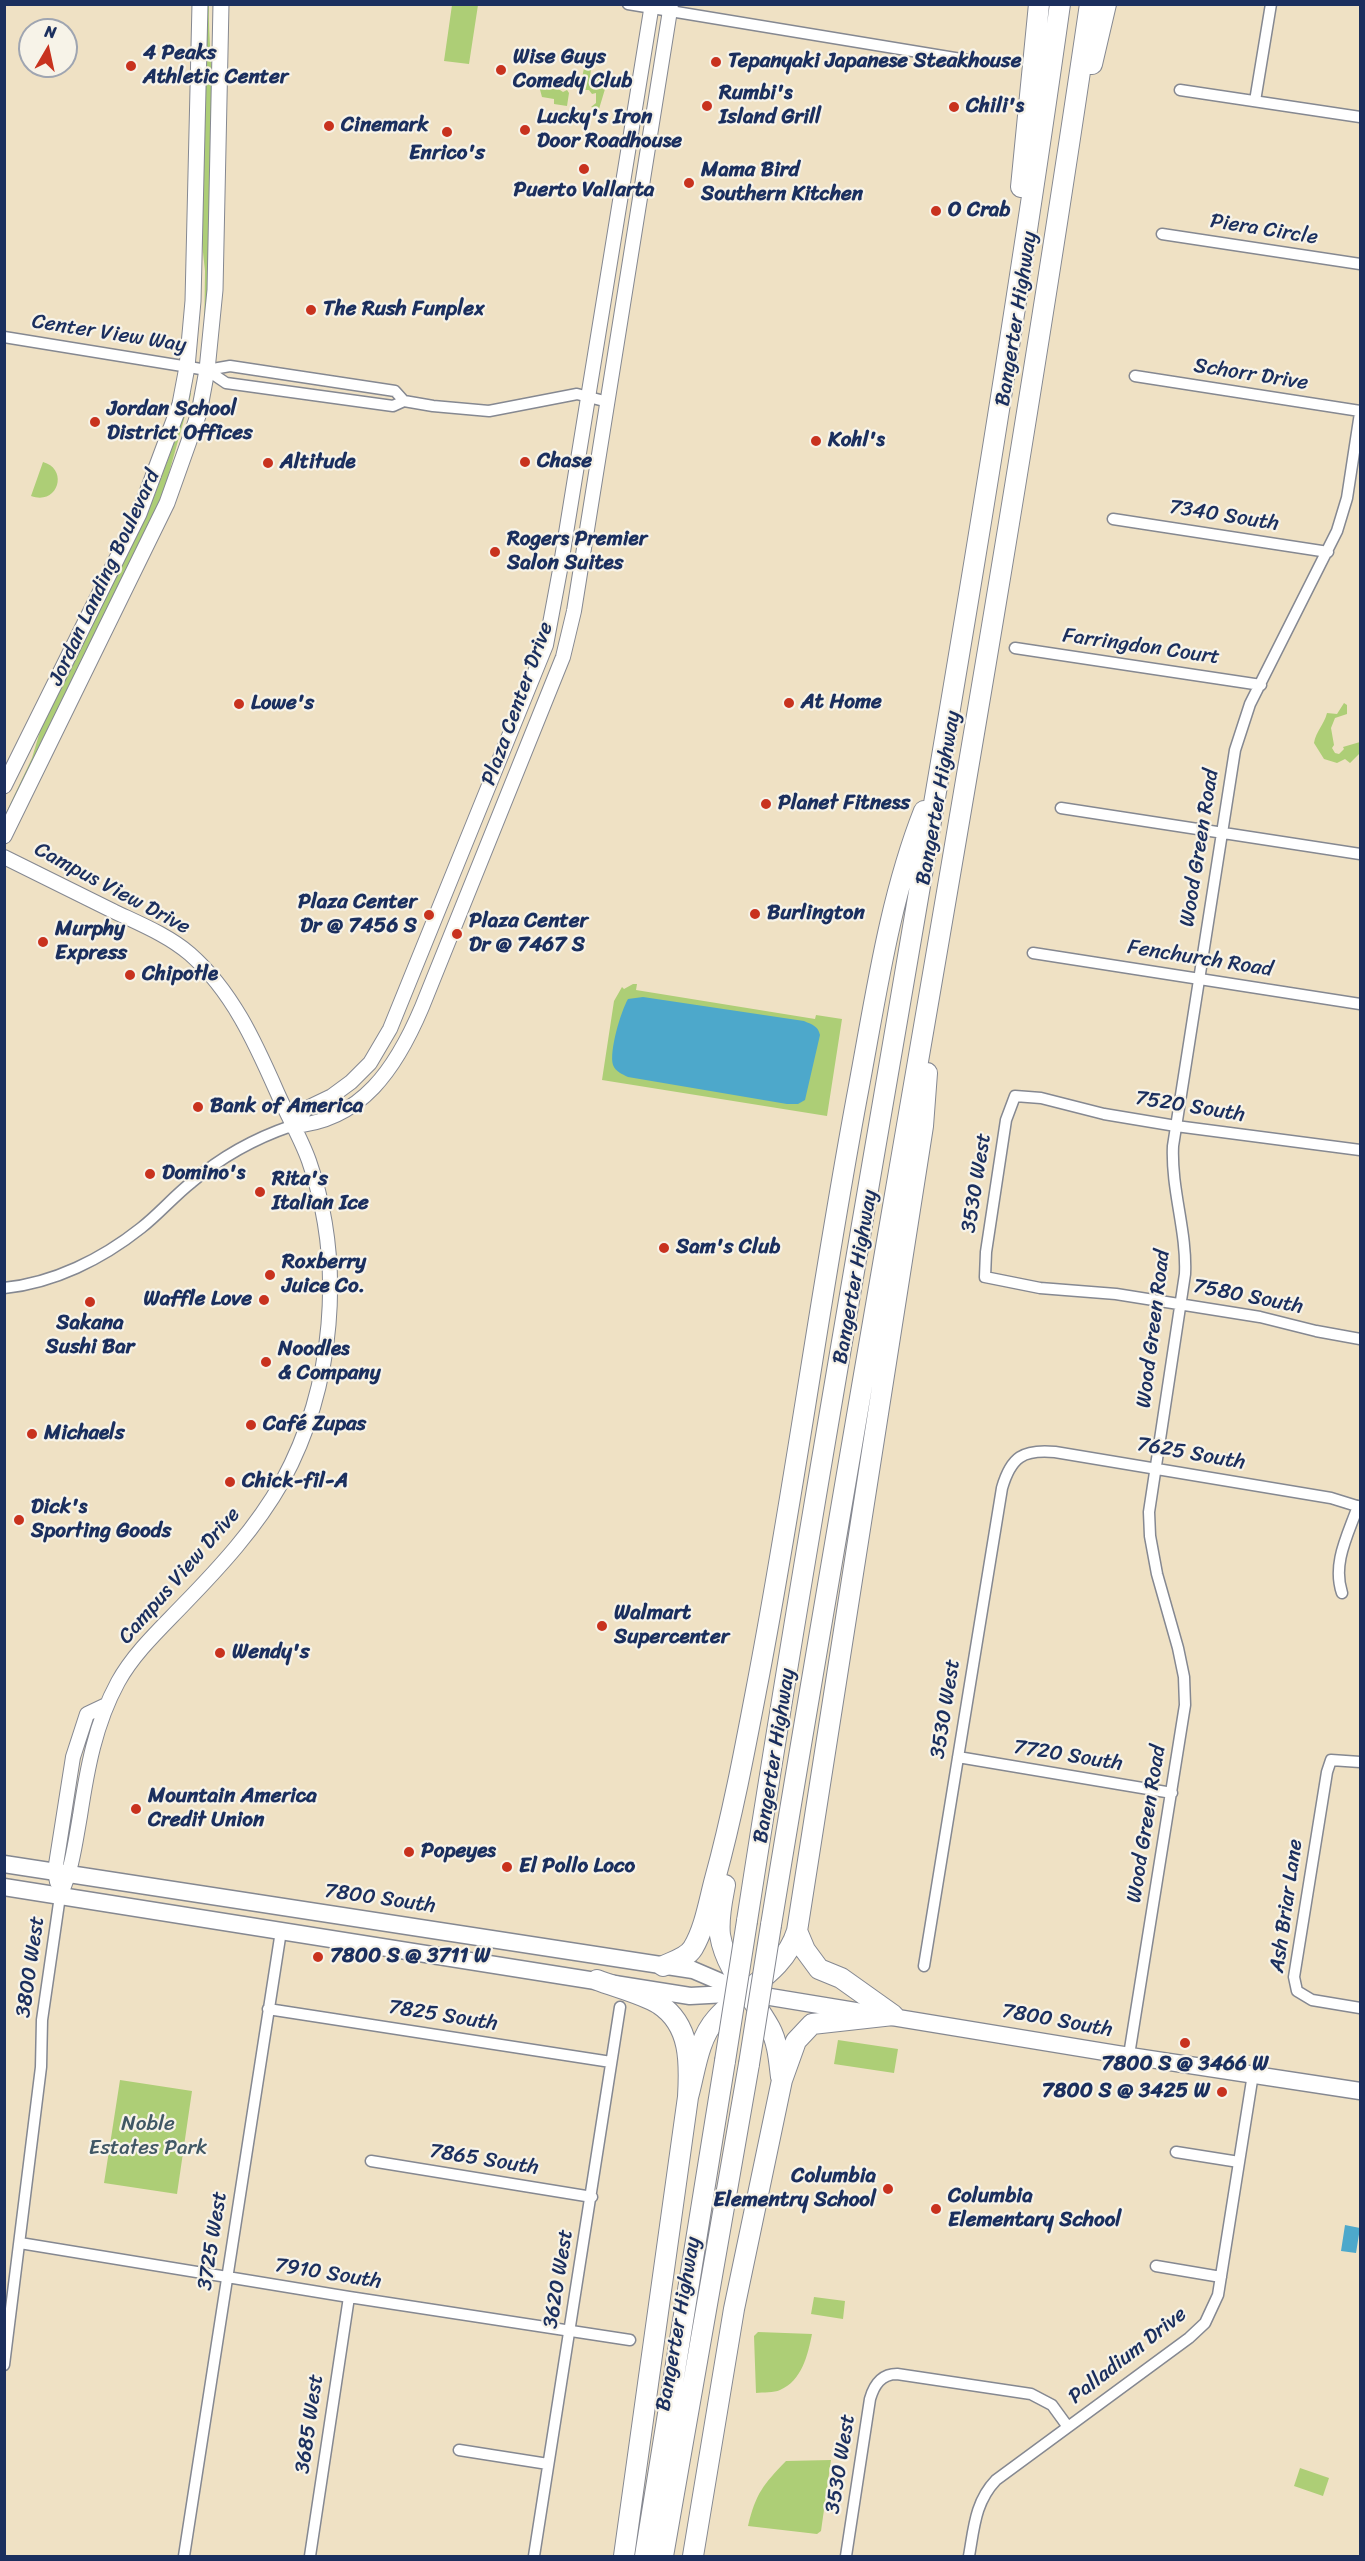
<!DOCTYPE html>
<meta charset="utf-8">
<style>
body{margin:0}
#map{position:relative;width:1365px;height:2561px;overflow:hidden;background:#efe1c4;font-family:Sriracha,sans-serif}
canvas{display:block}
.frame{position:absolute;inset:0;border:6px solid #1b2f5e;pointer-events:none}
.north{position:absolute;left:18px;top:18px;width:60px;height:60px;box-sizing:border-box;background:#f7f3e8;border:2px solid #9fa5b1;border-radius:50%;rotate:9deg;font-size:16px;font-weight:700;line-height:24px;text-align:center;color:#1b2f5e}
.north::after{content:'';display:block;margin:auto;width:21px;height:27px;background:#c8321e;clip-path:polygon(50% 0,100% 100%,50% 72%,0 100%)}
</style>
<div id="map">
<canvas width="1365" height="2561"></canvas>
<div class="frame"></div>
<div class="north">N</div>
</div>
<script>
const ctx = document.querySelector('canvas').getContext('2d');
ctx.lineJoin = 'round';
function paint(path, color) { ctx.fillStyle = color; ctx.fill(path, 'evenodd'); }
function strokePath(path, color, width, dash) { ctx.strokeStyle = color; ctx.lineWidth = width; ctx.lineCap = dash ? 'butt' : 'round'; ctx.setLineDash(dash || []); ctx.stroke(path); }
function drawText(font, color, halo, rows, align = 'center') {
  ctx.font = font + ' Sriracha,sans-serif'; ctx.lineWidth = 4.5; ctx.setLineDash([]); ctx.textBaseline = 'middle'; ctx.strokeStyle = halo; ctx.fillStyle = color; for (const [text, x, y, turn = 0] of rows) {
    ctx.save(); ctx.translate(x, y); ctx.rotate((+turn || 0) * Math.PI / 180); ctx.textAlign = isNaN(turn) ? turn : align; if (halo) ctx.strokeText(text, 0, 0); ctx.fillText(text, 0, 0); ctx.restore();
  }
}
paint(new Path2D(`
 M209 4C208 38 213 71 213 105 215 184 210 264 204 343L205 271 201 234 206 5Z
 M452 5H478L469 64 444 61Z
 M584 68 591 69 590 77 608 79 599 109 591 107 596 103V93L592 94 589 90H584L575 85 576 78H582Z
 M539 86H544L545 90 557 88 563 92 567 90 569 93 567 106 554 104V99L542 97Z
 M188 392 191 393 190 398 162 498 5 820V815L32 758 44 718 154 497 177 435Z
 M43 462C69 469 58 506 31 496Z
 M1344 703 1347 705V714L1335 718 1331 728 1334 745 1332 748 1335 753 1339 754 1344 749 1343 747 1360 742V753L1350 763 1345 759 1337 763 1324 759 1314 743C1316 731 1324 725 1327 713L1337 714Z
 M633 984H637L636 990 815 1019 816 1015 842 1019 827 1116 602 1080 614 1001 622 987 624 989Z
 M838 2040 898 2049 894 2073 834 2064Z
 M120 2080 192 2091 177 2194 104 2183Z
 M814 2297 845 2301 843 2319 811 2314Z
 M758 2332 812 2334C808 2354 802 2381 780 2390 774 2393 763 2392 756 2393L754 2336Z
 M831 2460 821 2531 817 2534 748 2526C756 2493 763 2485 786 2461Z
 M1300 2468 1329 2478 1323 2496 1294 2486Z`), '#adce76');
paint(new Path2D(`
 M643 997 804 1021C813 1025 818 1026 820 1035L805 1100 798 1104H787L628 1077C622 1074 616 1072 613 1065 609 1051 621 1011 628 999Z
 M1345 2225 1360 2228 1356 2253 1341 2251Z`), '#4da8cb');
const minor = new Path2D(`
 M628 4 973 61
 M1180 90 1360 117
 M1255 101 1271 4
 M1162 234 1360 264
 M4 337 207 370 230 366 395 391 404 401
 M207 370 226 383 393 406 404 401 433 406 489 411 577 394 608 402
 M1135 376 1360 411
 M1113 519 1328 552
 M1015 648 1261 685
 M1061 808 1360 854
 M1033 953 1360 1004
 M1360 1150 1176 1126 1104 1114 1041 1098 1015 1096 1006 1120 986 1252 985 1277 1040 1288 1116 1294 1260 1317 1316 1331 1360 1339
 M4 1288C54 1283 102 1259 141 1228 159 1214 174 1196 192 1182 221 1157 256 1138 291 1126
 M1342 1593C1332 1563 1348 1535 1358 1506
 M958 1757 1172 1793
 M1360 1762 1331 1760 1327 1772 1294 1977 1297 1991 1312 2000 1360 2008
 M924 1966 1002 1488C1011 1457 1023 1449 1055 1452L1331 1498 1360 1507
 M268 2009 611 2062
 M1129 2055 1185 1705 1184 1677 1178 1648 1157 1574 1150 1536 1149 1512 1185 1274C1187 1231 1171 1190 1173 1146L1235 750 1250 704 1337 531 1347 498 1360 413
 M1176 2152 1239 2162
 M371 2161 592 2197
 M20 2243 349 2297 630 2340
 M1156 2266 1221 2277
 M4 2365 41 2067 42 2020 60 1896
 M459 2450 548 2464
 M184 2556 281 1931
 M310 2556 349 2297
 M534 2556 620 2007
 M846 2556 870 2399C874 2385 881 2374 897 2374L1031 2394 1052 2405 1068 2427
 M969 2556C974 2528 975 2502 996 2480L1189 2338 1205 2323 1218 2295 1253 2074`);
const tertiary = new Path2D(`
 M4 857C41 875 77 893 113 911 138 923 168 935 190 954 232 991 255 1042 277 1092 287 1115 301 1138 309 1161 345 1264 334 1387 282 1482 256 1528 220 1567 183 1605 160 1629 134 1653 118 1682 95 1724 87 1770 80 1816 75 1844 72 1870 60 1896
 M291 1126C362 1122 397 1066 422 1007L563 657 574 611 671 4
 M291 1126 307 1108 332 1096 351 1082 370 1063 390 1029 546 645 560 570 652 4
 M57 1882 55 1871 73 1757 87 1714 106 1705`);
const secondary = new Path2D(`
 M4 786 139 514 180 404 187 367 193 301 200 4
 M4 836 167 503 199 413 207 370 215 290 221 4`);
const primary = new Path2D(`
 M4 1864 693 1970 742 1991
 M4 1887 690 1996 746 1993 1117 2054 1360 2091`);
const motorway = new Path2D(`
 M1092 64 1106 4
 M1021 187 1039 4
 M725 1885C722 1901 718 1918 720 1935 726 1971 753 1997 770 2028 778 2043 779 2061 781 2077
 M747 1921C846 1281 970 646 1060 4
 M771 1925C876 1284 996 646 1090 4
 M797 1931 805 1950 819 1969 841 1978 893 2015
 M663 1966C674 1961 687 1958 693 1948 705 1928 709 1901 715 1879 732 1817 744 1754 756 1691 795 1490 821 1287 859 1086 876 995 890 897 924 811
 M597 1980C615 1987 643 1994 659 2004 691 2025 690 2063 688 2097L624 2556
 M688 2097C695 2072 698 2039 716 2019 744 1987 784 1973 797 1931L923 1126 927 1073
 M645 2556 725 2061
 M663 2556 749 2064
 M693 2556 734 2309 782 2080 796 2041 812 2024 893 2015`);
strokePath(minor, '#858891', 13);
strokePath(tertiary, '#858891', 16);
strokePath(secondary, '#858891', 17);
strokePath(primary, '#858891', 19);
strokePath(motorway, '#858891', 22);
strokePath(minor, '#fff', 10);
strokePath(tertiary, '#fff', 14);
strokePath(secondary, '#fff', 15);
strokePath(primary, '#fff', 16);
strokePath(motorway, '#fff', 20);
const motorwayBridge = new Path2D(`
 M725 2061 747 1921
 M749 2064 771 1925`);
strokePath(motorwayBridge, '#858891', 22, []);
strokePath(motorwayBridge, '#fff', 20);
for (const [x, y, r, color] of [
 [716,62,6,"#c8321e"],
 [131,66,6,"#c8321e"],
 [501,70,6,"#c8321e"],
 [707,106,6,"#c8321e"],
 [954,107,6,"#c8321e"],
 [329,126,6,"#c8321e"],
 [525,130,6,"#c8321e"],
 [447,132,6,"#c8321e"],
 [584,169,6,"#c8321e"],
 [689,183,6,"#c8321e"],
 [936,211,6,"#c8321e"],
 [311,310,6,"#c8321e"],
 [95,422,6,"#c8321e"],
 [816,441,6,"#c8321e"],
 [525,462,6,"#c8321e"],
 [268,463,6,"#c8321e"],
 [495,552,6,"#c8321e"],
 [789,703,6,"#c8321e"],
 [239,704,6,"#c8321e"],
 [766,804,6,"#c8321e"],
 [755,914,6,"#c8321e"],
 [429,915,6,"#c8321e"],
 [457,934,6,"#c8321e"],
 [43,942,6,"#c8321e"],
 [130,975,6,"#c8321e"],
 [198,1107,6,"#c8321e"],
 [150,1174,6,"#c8321e"],
 [260,1192,6,"#c8321e"],
 [664,1248,6,"#c8321e"],
 [270,1275,6,"#c8321e"],
 [264,1300,6,"#c8321e"],
 [90,1302,6,"#c8321e"],
 [266,1362,6,"#c8321e"],
 [251,1425,6,"#c8321e"],
 [32,1434,6,"#c8321e"],
 [230,1482,6,"#c8321e"],
 [19,1520,6,"#c8321e"],
 [602,1626,6,"#c8321e"],
 [220,1653,6,"#c8321e"],
 [136,1809,6,"#c8321e"],
 [409,1852,6,"#c8321e"],
 [507,1867,6,"#c8321e"],
 [318,1957,6,"#c8321e"],
 [1185,2043,6,"#c8321e"],
 [1222,2092,6,"#c8321e"],
 [888,2189,6,"#c8321e"],
 [936,2209,6,"#c8321e"]
]) { const dot = new Path2D(); dot.arc(x, y, r, 0, 2 * Math.PI); ctx.fillStyle = color; ctx.fill(dot); strokePath(dot, '#f7f3e8', 2); }
drawText('bold 21px', '#1b2f5e', '#f7f3e8', [
 ["4 Peaks",143,54],
 ["Athletic Center",143,78],
 ["Wise Guys",513,58],
 ["Comedy Club",513,82],
 ["Tepanyaki Japanese Steakhouse",728,62],
 ["Rumbi's",719,94],
 ["Island Grill",719,118],
 ["Chili's",966,107],
 ["Lucky's Iron",537,118],
 ["Door Roadhouse",537,142],
 ["Cinemark",341,126],
 ["Enrico's",447,154,"center"],
 ["Mama Bird",701,171],
 ["Southern Kitchen",701,195],
 ["Puerto Vallarta",584,191,"center"],
 ["O Crab",948,211],
 ["The Rush Funplex",323,310],
 ["Jordan School",107,410],
 ["District Offices",107,434],
 ["Kohl's",828,441],
 ["Chase",537,462],
 ["Altitude",280,463],
 ["Rogers Premier",507,540],
 ["Salon Suites",507,564],
 ["At Home",801,703],
 ["Lowe's",251,704],
 ["Planet Fitness",778,804],
 ["Plaza Center",417,903,"right"],
 ["Dr @ 7456 S",417,927,"right"],
 ["Burlington",767,914],
 ["Plaza Center",469,922],
 ["Dr @ 7467 S",469,946],
 ["Murphy",55,930],
 ["Express",55,954],
 ["Chipotle",142,975],
 ["Bank of America",210,1107],
 ["Domino's",162,1174],
 ["Rita's",272,1180],
 ["Italian Ice",272,1204],
 ["Sam's Club",676,1248],
 ["Roxberry",282,1263],
 ["Juice Co.",282,1287],
 ["Waffle Love",252,1300,"right"],
 ["Sakana",90,1324,"center"],
 ["Sushi Bar",90,1348,"center"],
 ["Noodles",278,1350],
 ["& Company",278,1374],
 ["Café Zupas",263,1425],
 ["Michaels",44,1434],
 ["Chick-fil-A",242,1482],
 ["Dick's",31,1508],
 ["Sporting Goods",31,1532],
 ["Walmart",614,1614],
 ["Supercenter",614,1638],
 ["Wendy's",232,1653],
 ["Mountain America",148,1797],
 ["Credit Union",148,1821],
 ["Popeyes",421,1852],
 ["El Pollo Loco",519,1867],
 ["7800 S @ 3711 W",330,1957],
 ["7800 S @ 3466 W",1185,2065,"center"],
 ["7800 S @ 3425 W",1210,2092,"right"],
 ["Columbia",876,2177,"right"],
 ["Elementry School",876,2201,"right"],
 ["Columbia",948,2197],
 ["Elementary School",948,2221]
], 'left');
drawText('21px', '#1b2f5e', '#f7f3e8', [
 ["Piera Circle",1264,230,9],
 ["Bangerter Highway",1017,319,-81],
 ["Center View Way",109,334,9],
 ["Schorr Drive",1251,375,9],
 ["7340 South",1224,516,9],
 ["Jordan Landing Boulevard",105,578,-65],
 ["Farringdon Court",1141,647,8],
 ["Plaza Center Drive",518,704,-70],
 ["Bangerter Highway",939,798,-80],
 ["Wood Green Road",1200,848,-81],
 ["Campus View Drive",112,889,28],
 ["Fenchurch Road",1200,959,9],
 ["7520 South",1190,1107,9],
 ["3530 West",977,1183,-81],
 ["Bangerter Highway",856,1277,-80],
 ["7580 South",1248,1297,11],
 ["Wood Green Road",1154,1329,-83],
 ["7625 South",1191,1454,10],
 ["Campus View Drive",180,1576,-49],
 ["3530 West",946,1709,-81],
 ["Bangerter Highway",775,1756,-81],
 ["7720 South",1068,1756,9],
 ["Wood Green Road",1147,1824,-81],
 ["7800 South",380,1899,8],
 ["Ash Briar Lane",1287,1906,-82],
 ["3800 West",31,1967,-82],
 ["7825 South",443,2016,9],
 ["7800 South",1057,2021,10],
 ["7865 South",484,2160,9],
 ["3725 West",213,2241,-81],
 ["7910 South",328,2274,9],
 ["3620 West",559,2279,-81],
 ["Bangerter Highway",679,2324,-80],
 ["Palladium Drive",1128,2356,-38],
 ["3685 West",310,2424,-82],
 ["3530 West",841,2464,-81]
]);
drawText('21px', '#405764', '#f7f3e8', [
 ["Noble",148,2125],
 ["Estates Park",148,2149]
]);
</script>
